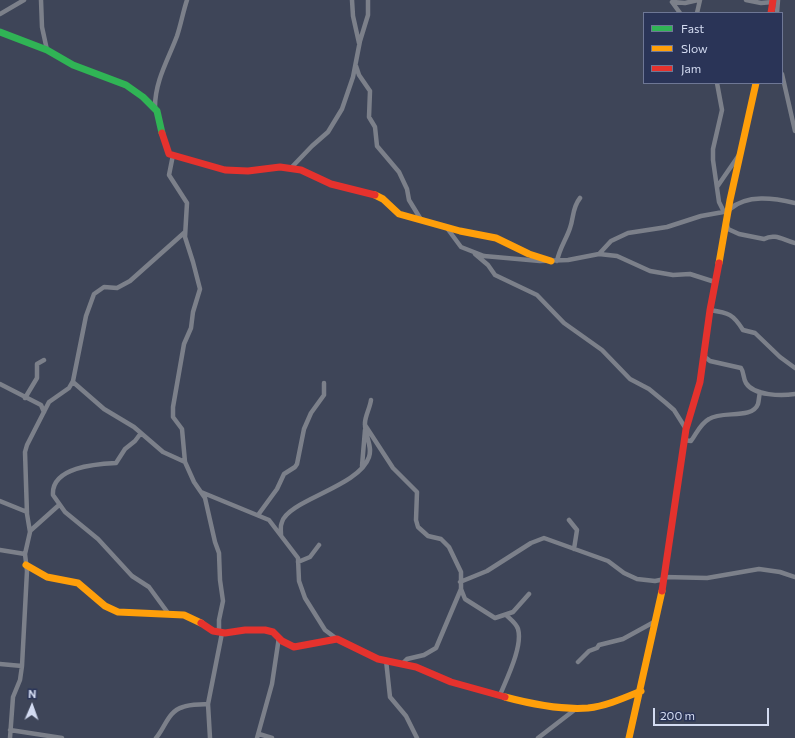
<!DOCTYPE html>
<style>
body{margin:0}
#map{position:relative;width:795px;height:738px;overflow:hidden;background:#3e4558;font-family:Commissioner,sans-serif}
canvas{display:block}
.legend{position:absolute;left:643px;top:12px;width:140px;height:72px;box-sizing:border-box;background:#2a3457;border:1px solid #6e7795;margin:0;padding:5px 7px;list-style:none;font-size:12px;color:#d3dbf1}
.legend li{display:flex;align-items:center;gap:8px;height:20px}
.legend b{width:20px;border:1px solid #6e7795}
.north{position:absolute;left:12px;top:686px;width:40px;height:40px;-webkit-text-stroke:3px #2a3457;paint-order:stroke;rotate:2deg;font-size:11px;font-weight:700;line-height:16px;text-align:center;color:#d3dbf1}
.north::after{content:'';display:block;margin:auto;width:14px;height:18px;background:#d3dbf1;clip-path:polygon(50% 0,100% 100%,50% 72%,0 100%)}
.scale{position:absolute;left:653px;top:708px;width:116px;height:18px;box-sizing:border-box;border:2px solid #d3dbf1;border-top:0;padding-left:5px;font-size:12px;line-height:14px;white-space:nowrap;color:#d3dbf1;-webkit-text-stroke:3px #2a3457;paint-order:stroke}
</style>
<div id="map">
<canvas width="795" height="738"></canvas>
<ul class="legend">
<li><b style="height:5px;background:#30b455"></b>Fast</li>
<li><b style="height:5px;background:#ff9f0a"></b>Slow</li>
<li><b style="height:5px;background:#e5322d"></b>Jam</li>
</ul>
<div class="north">N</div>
<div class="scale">200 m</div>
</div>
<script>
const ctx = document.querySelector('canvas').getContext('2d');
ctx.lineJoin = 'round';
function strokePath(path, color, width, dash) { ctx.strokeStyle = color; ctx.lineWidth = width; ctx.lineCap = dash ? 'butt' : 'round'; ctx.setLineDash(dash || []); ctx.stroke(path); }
strokePath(new Path2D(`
 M41 0 42 27 47 50
 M352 0 353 16 359 43
 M746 0 761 3 773 2
 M672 2 680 13
 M673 2 685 3 698 0
 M697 13 700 0
 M777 13 778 0
 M0 14 24 0
 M356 66 359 75 370 91 369 117 375 127 377 146 399 172 407 189 409 200 420 218
 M782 74 795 131
 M717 83 722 110 713 149V160L719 202 724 212
 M155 107C155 81 168 60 177 36 181 24 183 12 187 0
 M173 155 169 175 187 203 185 237 193 262 200 289 193 312 191 328 184 344 173 407V417L182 429 185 462
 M291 168 312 146 328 132 342 109 353 77 360 41 368 15V0
 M717 187 739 155
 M730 209C747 194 774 198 795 203
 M727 225 728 229 739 234 764 239C775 233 783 240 795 243
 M447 228 461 247 484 256 540 261 568 260 599 254 611 241 628 233 667 227 701 216 729 211
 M475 254 488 265 495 275 537 295 564 323 602 350 630 379 649 389 666 403 674 410 686 429
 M599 254 617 256 650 271 673 275 690 274 715 282
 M557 261C560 247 566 240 570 228 574 217 572 208 580 198
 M710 310C729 313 733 314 743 330L755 333 780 357 795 368
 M705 354V357L710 361 741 368C744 372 743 378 746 383 754 396 782 396 795 394
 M73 382 104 409 134 427 163 452 185 462 194 482 205 498 215 542 219 553 220 580 223 601 219 620V632
 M0 384 41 405 44 412
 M25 398 37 378V364L44 360
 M365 425 393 468 417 492 416 520 418 527 428 536 441 539 449 547 461 572V589L436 648 424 655 407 659 403 663
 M141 433 135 441 125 449 116 463C96 464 51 467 53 495L65 512 98 539 132 576 149 587 168 613
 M684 440 691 441C697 433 700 424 709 419 722 410 752 420 758 404 759 400 759 396 760 392
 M362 466 365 430
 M201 492 269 520 298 558 299 581 305 598 325 630 337 639
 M0 501 27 512
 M258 515 277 489 284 474 295 467 297 464 304 429 311 413 324 395V383
 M569 520 577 530 574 549
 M30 531 59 505
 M281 535C281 531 280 526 282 522 288 500 359 487 369 457 373 446 364 434 365 423 365 416 370 408 371 400
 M0 550 25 554
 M298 562 310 557 319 545
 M664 577 707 578 759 569 780 572 795 577
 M460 582 487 571 531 543 544 538 608 561 624 573 637 579 655 581 665 579
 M461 589 465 599 495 618 513 612 529 594
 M386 660 390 697 406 716 417 738
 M578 662 589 651 597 648 599 645 623 639 654 622
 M0 664 22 666
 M500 695C507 678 523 646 518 629 516 623 510 619 506 615
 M10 730 62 738
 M259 734 272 738
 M10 738 13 697 20 680 22 666 27 571 25 554 30 532 27 514 25 452 27 445 49 402 69 388 73 381 86 316 94 294 104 287 117 288 130 281 185 232
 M156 738C165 728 168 711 183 707 190 704 200 705 208 704
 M210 738 208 704 222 633
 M257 738 272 684 279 637
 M538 738 577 708`), '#7c808a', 4.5);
strokePath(new Path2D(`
 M0 32 47 50 73 65 126 85 143 97 157 111 162 133`), '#30b455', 7);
strokePath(new Path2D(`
 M375 195 383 199 399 214 460 231 496 238 529 254 551 261
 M719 263 730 200 756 83
 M26 565 47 577 78 583 105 606 118 612 184 615 201 623
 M505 697C531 704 561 710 588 708 606 706 624 698 641 691
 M629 738 662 591`), '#ff9f0a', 7);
strokePath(new Path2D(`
 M771 13 773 0
 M162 133 169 154 225 170 248 171 280 167 301 170 331 184 375 195
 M662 591 686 429 700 382 710 310 719 263
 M201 623 213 631 225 633 245 630H265L273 632 282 641 294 647 337 639 378 659 416 667 451 682 505 697`), '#e5322d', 7);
</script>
